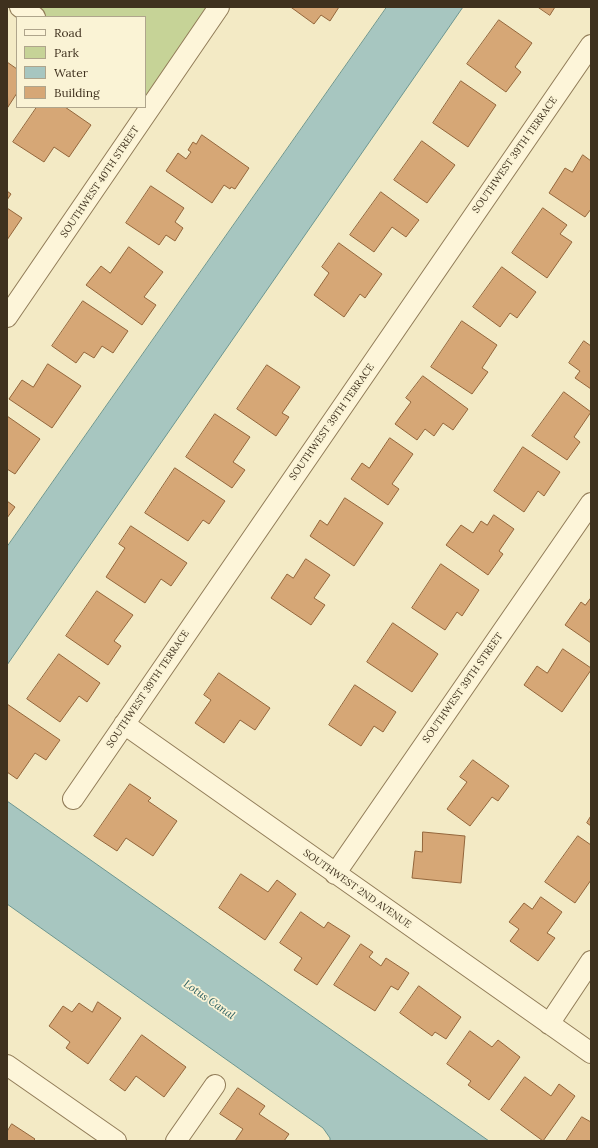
<!DOCTYPE html>
<style>
body{margin:0}
#map{position:relative;width:598px;height:1148px;overflow:hidden;background:#f3eac5;font-family:Lora,serif}
canvas{display:block}
.frame{position:absolute;inset:0;border:8px solid #3f311e;pointer-events:none}
.legend{position:absolute;left:16px;top:16px;width:130px;height:92px;box-sizing:border-box;background:#faf3d5;border:1px solid #afa58c;margin:0;padding:5px 7px;list-style:none;font-size:12px;color:#3f311e}
.legend li{display:flex;align-items:center;gap:8px;height:20px}
.legend b{width:20px;border:1px solid #afa58c}
</style>
<div id="map">
<canvas width="598" height="1148"></canvas>
<div class="frame"></div>
<ul class="legend">
<li><b style="height:5px;background:#fdf5d9"></b>Road</li>
<li><b style="height:11px;background:#c6d397"></b>Park</li>
<li><b style="height:11px;background:#a7c6c0"></b>Water</li>
<li><b style="height:11px;background:#d6a776"></b>Building</li>
</ul>
</div>
<script>
const ctx = document.querySelector('canvas').getContext('2d');
ctx.lineJoin = 'round';
function paint(path, color) { ctx.fillStyle = color; ctx.fill(path, 'evenodd'); }
function strokePath(path, color, width, dash) { ctx.strokeStyle = color; ctx.lineWidth = width; ctx.lineCap = dash ? 'butt' : 'round'; ctx.setLineDash(dash || []); ctx.stroke(path); }
function drawText(font, color, halo, rows, align = 'center') {
  ctx.font = font + ' Lora,serif'; ctx.lineWidth = 3.5; ctx.setLineDash([]); ctx.textBaseline = 'middle'; ctx.strokeStyle = halo; ctx.fillStyle = color; for (const [text, x, y, turn = 0] of rows) {
    ctx.save(); ctx.translate(x, y); ctx.rotate((+turn || 0) * Math.PI / 180); ctx.textAlign = isNaN(turn) ? turn : align; if (halo) ctx.strokeText(text, 0, 0); ctx.fillText(text, 0, 0); ctx.restore();
  }
}
paint(new Path2D(`
 M21 7H219L155 101 145 93V17H35Z`), '#c6d397');
const water = new Path2D(`
 M387 7H463L7 665V547Z
 M7 801 489 1141H330V1138L323 1128 7 904Z`);
paint(water, '#a7c6c0');
strokePath(water, '#6c9690', 1);
const building = new Path2D(`
 M293 7H339L330 21 321 15 314 24 292 8Z
 M538 7H555L550 15Z
 M499 20 532 43 515 67 521 72 506 92 467 64Z
 M7 62 17 69V93L8 107Z
 M461 81 496 105 468 147 433 123Z
 M37 107H65L91 125 69 157 54 147 44 162 13 142Z
 M202 135 249 168 235 189 231 187 230 189 224 185 212 203 166 171 178 153 186 159 191 152 188 150 193 142 196 144Z
 M422 141 455 165 427 203 394 180Z
 M583 155 591 161V209L585 217 549 193 565 168 572 172Z
 M151 186 184 208 175 222 183 228 175 241 166 235 159 245 126 223Z
 M7 191 11 194 7 200Z
 M381 192 419 220 406 237 392 227 374 252 350 235Z
 M7 208 22 218 7 240Z
 M543 208 567 225 560 234 572 242 547 278 512 253Z
 M339 243 382 274 365 298 360 294 344 317 314 295 329 273 322 267Z
 M129 247 163 272 144 297 156 305 142 325 86 285 101 266 110 273Z
 M502 267 536 292 517 318 510 313 500 327 473 307Z
 M83 301 128 331 113 353 102 346 94 358 84 352 76 363 52 346Z
 M462 321 497 345 482 368 488 372 472 394 431 367Z
 M584 341 591 346V389L575 378 580 371 569 363Z
 M48 364 81 386 52 428 9 399 22 380 33 387Z
 M267 365 300 387 282 413 289 417 276 436 237 409Z
 M423 376 468 409 453 430 443 423 434 436 425 429 417 440 395 424 411 402 406 398Z
 M564 392 591 412 574 437 580 442 567 460 532 436Z
 M215 414 250 437 233 462 245 470 232 488 186 457Z
 M7 416 40 439 15 474 7 469Z
 M390 438 413 454 392 484 399 489 388 505 351 479 362 463 369 468Z
 M523 447 560 472 544 496 538 491 524 512 494 491Z
 M175 468 225 501 209 524 203 520 188 541 145 513Z
 M345 498 383 523 354 566 310 536 320 520 327 525Z
 M7 501 15 507 7 518Z
 M494 515 514 529 499 551 503 554 488 575 446 545 461 525 473 533 481 521 487 525Z
 M131 526 187 563 171 586 161 579 145 603 106 577 125 548 119 544Z
 M306 559 330 575 314 598 325 605 311 625 271 598 287 574 293 578Z
 M441 564 479 590 462 616 457 612 445 630 412 608Z
 M97 591 133 615 114 641 121 646 108 665 66 636Z
 M591 598V643L565 625 581 602 585 605Z
 M393 623 438 654 412 692 367 662Z
 M563 649 591 668V670L562 712 524 685 537 666 547 673Z
 M59 654 100 683 87 702 79 696 60 722 27 699Z
 M219 673 270 708 255 730 240 720 224 743 195 723 211 700 204 695Z
 M355 685 396 712 383 732 374 726 361 746 329 725Z
 M7 704 60 740 46 760 35 753 17 779 7 772Z
 M473 760 509 786 498 801 492 797 470 826 447 809 467 782 460 777Z
 M130 784 151 798 148 801 177 821 153 856 126 838 117 851 94 836Z
 M591 816V826L587 823Z
 M423 832 465 836 461 883 412 878 415 851 422 852Z
 M578 836 591 845V880L575 903 545 882Z
 M241 874 268 892 277 880 296 894 265 940 219 908Z
 M541 897 562 912 547 933 555 938 538 961 510 941 519 929 509 922 524 903 532 909Z
 M301 912 324 928 328 922 350 936 317 985 294 970 302 958 280 943Z
 M361 944 373 952 369 957 381 966 386 958 409 973 398 990 391 986 375 1011 334 985Z
 M419 986 461 1017 446 1039 435 1032 432 1036 400 1013Z
 M98 1002 121 1018 88 1064 66 1048 70 1042 49 1026 63 1006 72 1012 79 1003 92 1012Z
 M470 1031 492 1047 498 1040 520 1057 489 1100 468 1085 471 1081 447 1064Z
 M142 1035 186 1067 164 1097 136 1076 125 1091 110 1080Z
 M525 1077 551 1096 559 1084 575 1096 543 1141 501 1110Z
 M238 1088 265 1106 259 1114 289 1134 284 1141H235L243 1129 220 1114Z
 M582 1117 591 1122V1141H566Z
 M12 1124 35 1139 33 1141H7V1132Z`);
paint(building, '#d6a776');
strokePath(building, '#93663b', 1);
const street = new Path2D(`
 M20 7 35 17
 M7 317 219 7
 M124 724 591 1053
 M73 799 591 45
 M335 874 591 503
 M549 1024 591 961
 M7 1065 116 1141
 M176 1141 215 1085`);
strokePath(street, '#917c58', 22);
strokePath(street, '#fdf5d9', 20);
drawText('10px', '#3f311e', '#faf3d5', [
 ["SOUTHWEST 39TH TERRACE",515,155,-55],
 ["SOUTHWEST 40TH STREET",100,182,-56],
 ["SOUTHWEST 39TH TERRACE",332,422,-55],
 ["SOUTHWEST 39TH STREET",463,688,-55],
 ["SOUTHWEST 39TH TERRACE",148,689,-56],
 ["SOUTHWEST 2ND AVENUE",357,889,35]
]);
drawText('italic 11px', '#2b5f61', '#faf3d5', [
 ["Lotus Canal",209,1000,35]
]);
</script>
